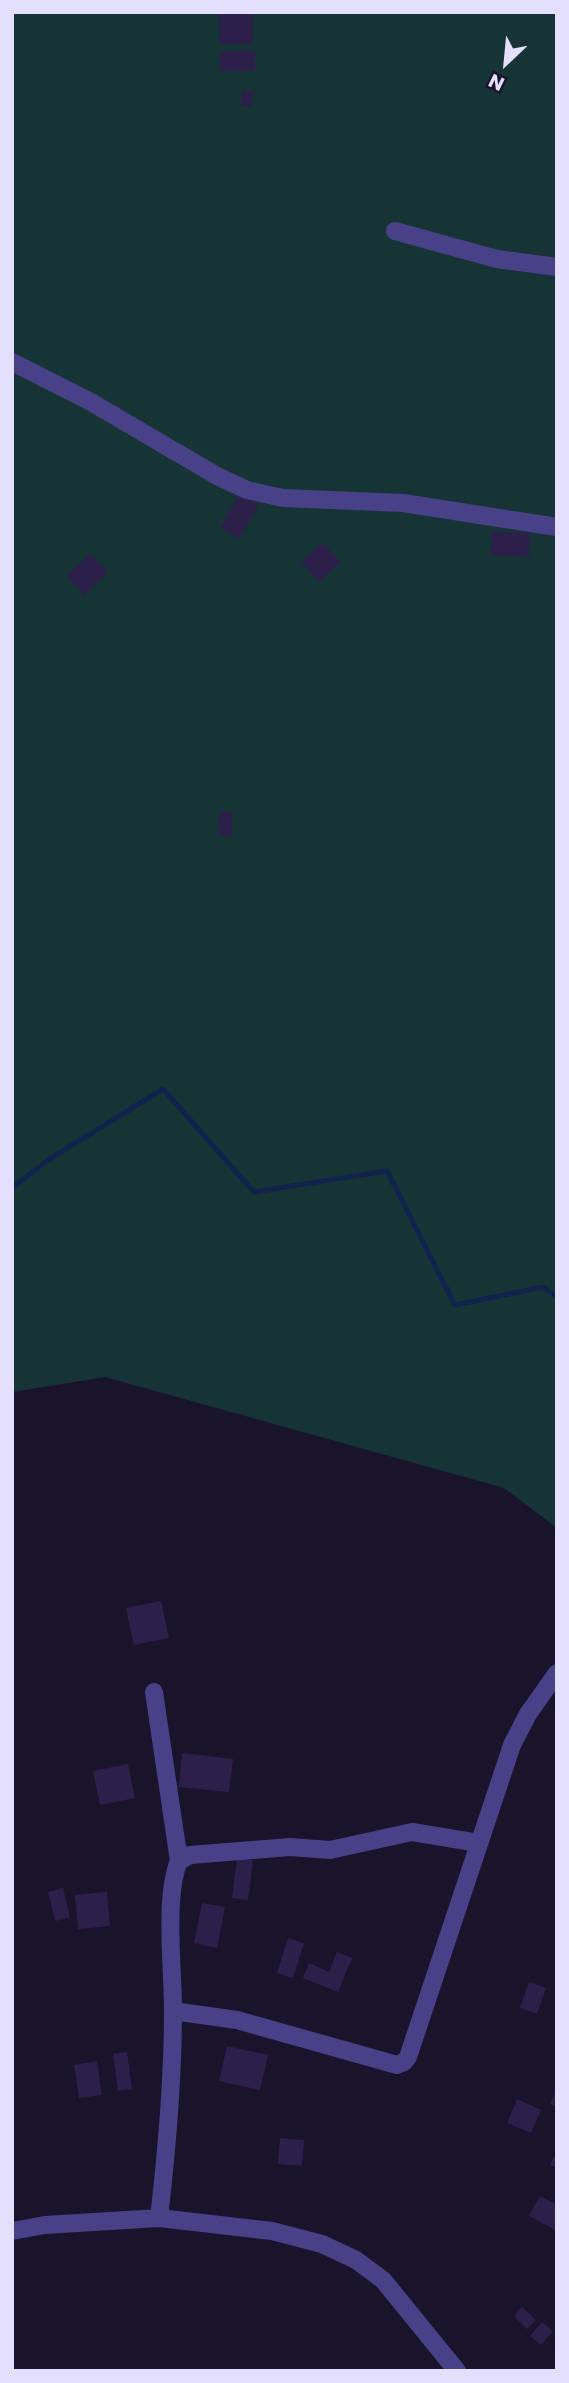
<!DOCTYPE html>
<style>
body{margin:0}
#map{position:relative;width:569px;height:2383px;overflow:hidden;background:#19132b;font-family:Poppins,sans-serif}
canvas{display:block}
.frame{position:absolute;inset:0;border:14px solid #e4dffd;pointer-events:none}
.north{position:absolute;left:471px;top:28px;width:70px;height:70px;-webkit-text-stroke:5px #19132b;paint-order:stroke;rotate:206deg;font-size:19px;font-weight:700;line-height:28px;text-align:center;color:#e4dffd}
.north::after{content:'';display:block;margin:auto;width:24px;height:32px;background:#e4dffd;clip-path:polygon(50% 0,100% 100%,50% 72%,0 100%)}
</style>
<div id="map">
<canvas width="569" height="2383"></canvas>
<div class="frame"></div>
<div class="north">N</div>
</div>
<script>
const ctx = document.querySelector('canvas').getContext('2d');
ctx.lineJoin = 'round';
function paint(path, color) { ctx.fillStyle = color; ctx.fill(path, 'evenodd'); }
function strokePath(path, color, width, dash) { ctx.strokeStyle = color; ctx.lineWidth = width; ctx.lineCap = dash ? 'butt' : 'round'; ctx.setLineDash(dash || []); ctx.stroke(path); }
paint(new Path2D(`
 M12 12H557V1528L504 1488 105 1377 12 1392Z`), '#163435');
strokePath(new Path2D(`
 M12 1188 48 1160 163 1089 254 1192 387 1171 455 1305 543 1287 557 1297`), '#11234c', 5);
paint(new Path2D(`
 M219 12H253V44H219Z
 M220 51H255V71H220Z
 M243 90 253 91 251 107 241 105Z
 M239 494 259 505 239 539 220 528Z
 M492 532 530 533 529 557 491 555Z
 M323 543 341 562 319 582 301 562Z
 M90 554 108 572 84 595 67 576Z
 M220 811 233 812 231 837 218 835Z
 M161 1601 169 1638 134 1645 126 1608Z
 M182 1753 233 1759 229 1792 179 1787Z
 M128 1764 135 1798 100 1805 93 1771Z
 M237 1858 253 1860 248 1900 232 1898Z
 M63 1888 70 1918 55 1921 48 1892Z
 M107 1892 110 1926 78 1929 75 1895Z
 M202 1903 225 1907 217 1948 194 1943Z
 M288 1938 304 1943 293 1978 277 1973Z
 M337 1952 352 1958 338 1992 303 1978 309 1963 329 1972Z
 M529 1982 546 1988 537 2014 520 2008Z
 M227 2046 268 2055 260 2090 219 2081Z
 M127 2052 132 2089 118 2091 113 2054Z
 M97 2061 102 2095 79 2098 74 2065Z
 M557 2087V2107L550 2104Z
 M517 2099 541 2110 531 2133 507 2123Z
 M280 2138 304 2140 302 2166 278 2164Z
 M557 2151V2168L550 2165Z
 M540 2196 557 2205V2231L529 2216Z
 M522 2307 536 2320 527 2329 514 2316Z
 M542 2322 553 2331 541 2345 530 2336Z`), '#2c204b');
strokePath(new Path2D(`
 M395 231 497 259 557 267
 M12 362 91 402 217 476 247 490 283 498 403 503 557 527
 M154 1692 179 1861C164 1896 173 1969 173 2010 173 2079 167 2149 159 2218
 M179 1861 190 1855 290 1847 330 1850 412 1832 479 1843
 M173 2011 237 2020 397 2065 404 2062 408 2057 512 1745 528 1714 557 1673
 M12 2231 45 2225 159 2218 272 2231 322 2244 356 2260 383 2280 457 2371`), '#484187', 18);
</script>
